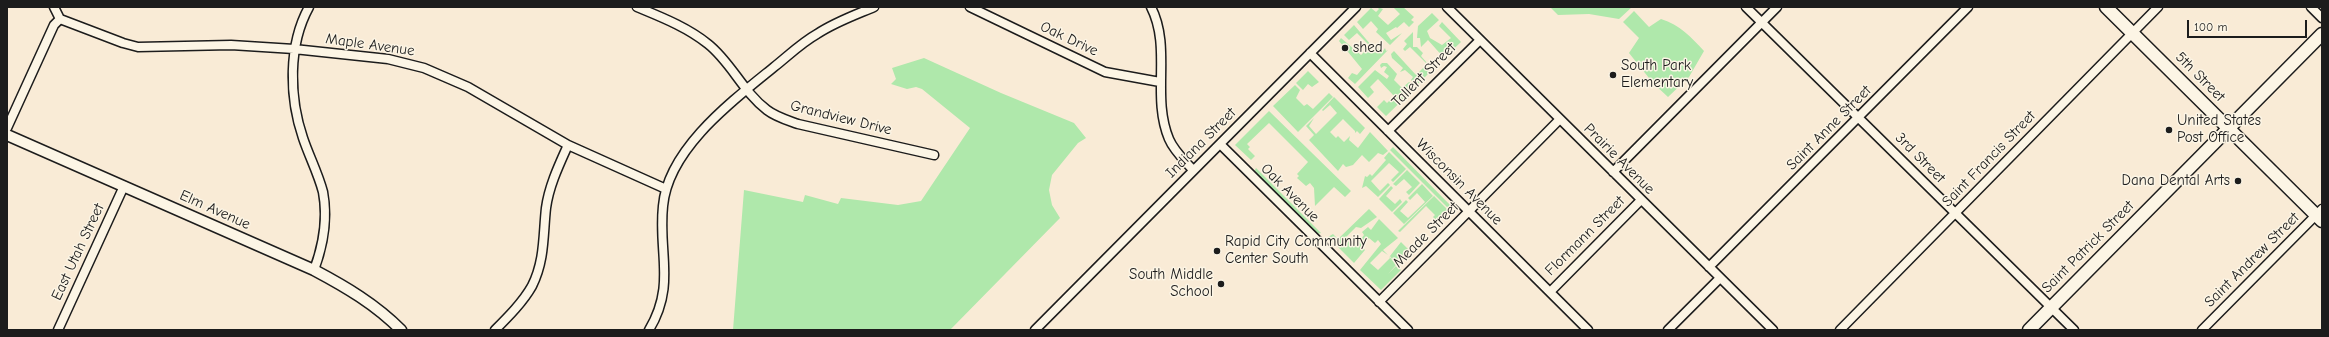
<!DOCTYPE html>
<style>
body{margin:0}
#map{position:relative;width:2329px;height:337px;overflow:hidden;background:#f9ebd6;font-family:"Comic Neue",sans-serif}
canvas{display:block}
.frame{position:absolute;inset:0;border:8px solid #1c1c1c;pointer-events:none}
.scale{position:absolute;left:2187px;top:20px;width:120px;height:18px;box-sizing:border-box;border:2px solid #1c1c1c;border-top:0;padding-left:5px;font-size:12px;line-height:14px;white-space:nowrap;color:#1c1c1c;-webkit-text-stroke:3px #fcf5e5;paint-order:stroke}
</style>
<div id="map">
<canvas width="2329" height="337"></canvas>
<div class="frame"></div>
<div class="scale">100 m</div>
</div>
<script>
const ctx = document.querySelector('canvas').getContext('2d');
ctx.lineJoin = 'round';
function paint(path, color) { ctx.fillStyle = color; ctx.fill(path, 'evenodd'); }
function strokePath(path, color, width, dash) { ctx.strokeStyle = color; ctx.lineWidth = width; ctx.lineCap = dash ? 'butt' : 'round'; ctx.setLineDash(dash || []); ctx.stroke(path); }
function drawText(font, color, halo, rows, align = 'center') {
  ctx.font = font + ' "Comic Neue",sans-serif'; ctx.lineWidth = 3; ctx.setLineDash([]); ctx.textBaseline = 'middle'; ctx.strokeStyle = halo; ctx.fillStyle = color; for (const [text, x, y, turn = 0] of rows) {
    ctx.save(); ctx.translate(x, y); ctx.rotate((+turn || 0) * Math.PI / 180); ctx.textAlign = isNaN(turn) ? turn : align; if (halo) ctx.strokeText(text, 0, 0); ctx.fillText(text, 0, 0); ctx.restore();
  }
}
paint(new Path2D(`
 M1377 7 1383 9 1378 16 1388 25 1400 14 1393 7H1403L1414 17 1411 20 1414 22 1409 27 1404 22 1397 28 1396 27 1386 33 1391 40 1402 33 1390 45 1376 32 1378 29 1371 21 1363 29 1357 22 1371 8 1376 12 1379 9Z
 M1550 7H1632L1619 19 1589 14 1558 15Z
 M1634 11 1649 27 1661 19C1680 25 1691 37 1704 51L1689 77 1668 97 1653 83 1629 53 1639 38 1623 22Z
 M1432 13 1439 20 1427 31 1430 38 1442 45 1451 38 1439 26 1442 22 1461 42 1444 58 1428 40 1421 47 1420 38H1417L1418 26Z
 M1354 25 1371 45 1373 43 1382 53 1385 48 1386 51 1388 50 1355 84 1348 78 1352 73 1357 75 1362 69 1339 41 1341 38 1361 55 1370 46 1357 33 1349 40 1344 35Z
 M1413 32V47H1417L1423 53 1421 56 1433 70 1410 47 1405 51 1403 49 1407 44 1404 41Z
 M1394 51 1416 75 1425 66 1430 72 1416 86 1411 80 1413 77 1405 70 1400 72 1403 68 1392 58 1391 54Z
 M924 58 1001 93 1074 123 1086 138 1078 143 1052 175 1049 190 1052 205 1060 218 950 330H733L744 190 803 202 805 195 838 204 841 198 898 205 921 201 970 128 922 89 916 87 907 89 891 84 896 79 892 68Z
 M1382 63H1387L1397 74 1394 80 1402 88 1409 82 1416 87 1386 116 1377 107 1384 100 1387 103 1394 96 1378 79 1370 87 1374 92 1368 98 1358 87 1375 70 1387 79 1389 76 1384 72 1387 67 1384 66 1381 68 1380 65Z
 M1308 71 1319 82 1312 87 1308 84 1303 90 1296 83Z
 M1295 85 1300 90 1296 98 1304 106 1307 104 1313 109 1329 93 1333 97 1298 132 1273 106Z
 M1334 97 1365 128 1360 134 1357 131 1355 133V131L1343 119 1330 132 1336 138 1338 136 1344 142 1350 136 1349 140 1358 148 1370 132 1388 151 1383 155 1378 153 1369 162 1362 155 1353 165 1346 167 1343 164 1338 171 1309 140 1314 135 1306 126 1314 118 1309 126 1316 134 1337 113 1330 105 1323 111 1322 110Z
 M1269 111 1351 191 1345 197 1334 187 1315 206 1314 188 1310 183 1306 186 1297 178 1299 176 1297 174 1308 162 1269 123 1247 144 1250 147 1248 149 1255 156 1251 160 1235 145Z
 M1393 147 1452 207 1450 210 1390 150Z
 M1389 152 1406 169 1393 182 1391 180 1399 172 1389 163 1371 181 1380 191 1388 183 1390 185 1378 197 1366 186 1362 188 1365 176 1367 177 1370 174 1372 176 1386 160 1384 158Z
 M1256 168 1321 233 1317 234 1254 172Z
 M1407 170 1420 183 1409 195 1406 192 1412 187 1404 179 1396 186 1393 184Z
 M1422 184 1433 196 1404 224 1393 213 1406 200 1408 202 1400 211 1408 218 1425 202 1417 193 1410 200 1408 198Z
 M1391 186 1393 188 1386 196 1395 204 1400 199 1402 202 1392 212 1379 199Z
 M1434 196 1449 211 1438 222 1433 217 1435 215 1426 206 1400 232 1398 231Z
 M1369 209 1377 217 1361 228 1356 227 1346 237 1350 244 1352 242 1356 246 1364 235 1362 232 1368 227 1371 230 1379 219 1398 238 1383 250 1388 255 1382 251 1370 263 1378 270 1390 258 1389 256 1396 265 1388 274 1396 266 1401 270 1381 290 1360 270 1381 244 1378 240 1375 243 1369 238 1361 246 1365 250 1354 263 1328 237 1333 234 1338 239Z
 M1401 242 1410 251 1396 265 1390 256Z`), '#afe8ab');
const minor = new Path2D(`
 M54 7 60 19 123 43 138 47 231 45 294 49 388 59 424 68 468 87 568 145 666 189
 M309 7C288 45 289 97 303 138 309 156 318 173 323 192 328 219 323 246 314 270
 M637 7C661 17 687 27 708 44 731 62 743 92 767 110 776 117 787 120 798 124L934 155
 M970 7 1105 72 1160 82
 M1151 7C1172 48 1151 96 1169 139 1174 151 1185 161 1193 170
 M1447 7 1773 330
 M1746 7 2074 330
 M2311 7 2322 18
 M1310 53 1588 330
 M7 128 54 25 60 19
 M1388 131 1480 40
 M1220 144 1408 330
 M1613 172 1777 7
 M1709 267 1968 7
 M1550 292 1641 200
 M1379 302 1560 119
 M58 330 124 186
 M495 330C508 317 523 302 532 286 545 260 543 235 546 208 549 186 559 165 568 145
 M649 330C676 285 658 253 663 206 668 149 732 101 774 67 788 56 801 43 817 34 835 22 855 15 874 7
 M1035 330 1356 7
 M1668 330 1720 278
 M1840 330 2158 7
 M2202 330 2322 209`);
const tertiary = new Path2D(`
 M7 135 314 270C346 287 375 304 401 330`);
const secondary = new Path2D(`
 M2106 7 2322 221
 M2029 330 2322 34`);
strokePath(minor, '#1c1c1c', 11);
strokePath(tertiary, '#1c1c1c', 13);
strokePath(secondary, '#1c1c1c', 15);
strokePath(minor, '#fcf5e5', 8);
strokePath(tertiary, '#fcf5e5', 10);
strokePath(secondary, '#fcf5e5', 12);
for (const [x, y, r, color] of [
 [1345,48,4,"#1c1c1c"],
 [1613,75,4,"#1c1c1c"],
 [2169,130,4,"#1c1c1c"],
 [2238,181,4,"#1c1c1c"],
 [1217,251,4,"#1c1c1c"],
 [1221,284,4,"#1c1c1c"]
]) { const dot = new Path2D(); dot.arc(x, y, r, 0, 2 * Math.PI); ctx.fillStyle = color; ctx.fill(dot); strokePath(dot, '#fcf5e5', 1.5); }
drawText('15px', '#1c1c1c', '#fcf5e5', [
 ["Oak Drive",1069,39,25],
 ["Maple Avenue",370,45,8],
 ["Tallent Street",1424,75,-45],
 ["5th Street",2200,77,45],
 ["Grandview Drive",841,118,14],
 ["Saint Anne Street",1829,128,-45],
 ["Indiana Street",1201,143,-45],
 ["3rd Street",1920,158,45],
 ["Prairie Avenue",1619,159,45],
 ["Saint Francis Street",1989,159,-46],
 ["Wisconsin Avenue",1459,182,45],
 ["Oak Avenue",1290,193,45],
 ["Elm Avenue",215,210,24],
 ["Meade Street",1426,235,-45],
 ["Flormann Street",1585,236,-45],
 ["Saint Patrick Street",2088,247,-45],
 ["East Utah Street",78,252,-65],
 ["Saint Andrew Street",2252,260,-45]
]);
drawText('15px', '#1c1c1c', '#fcf5e5', [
 ["shed",1353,48],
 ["South Park",1621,66],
 ["Elementary",1621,83],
 ["United States",2177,121],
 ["Post Office",2177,138],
 ["Dana Dental Arts",2230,181,"right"],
 ["Rapid City Community",1225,242],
 ["Center South",1225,259],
 ["South Middle",1213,275,"right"],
 ["School",1213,292,"right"]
], 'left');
</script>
